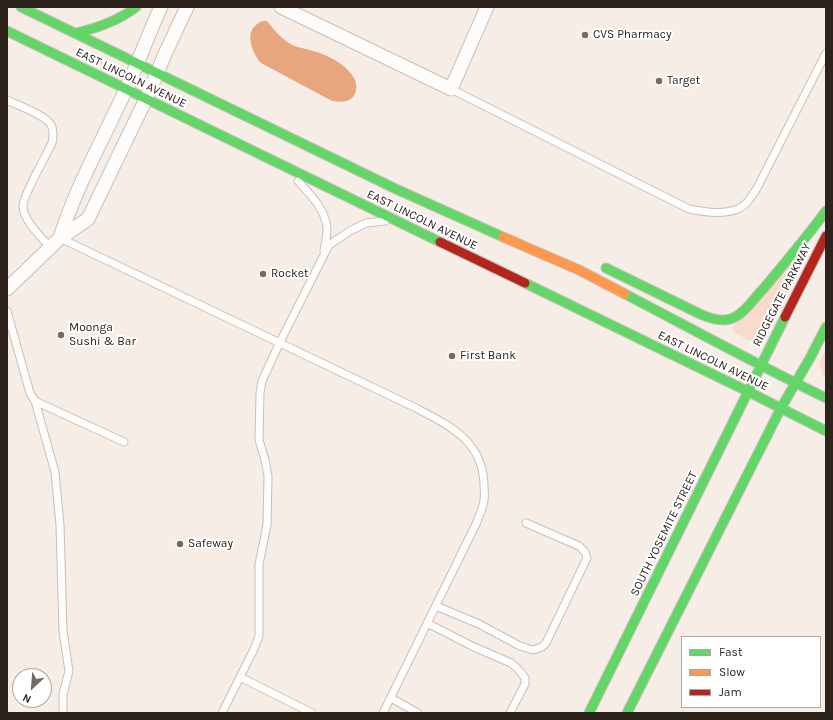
<!DOCTYPE html>
<style>
body{margin:0}
#map{position:relative;width:833px;height:720px;overflow:hidden;background:#f7ede7;font-family:Karla,sans-serif}
canvas{display:block}
.frame{position:absolute;inset:0;border:8px solid #2d221c;pointer-events:none}
.legend{position:absolute;left:681px;top:636px;width:140px;height:72px;box-sizing:border-box;background:#fff;border:1px solid #aba7a4;margin:0;padding:5px 7px;list-style:none;font-size:12px;color:#2d221c}
.legend li{display:flex;align-items:center;gap:8px;height:20px}
.legend b{width:20px;border:1px solid #aba7a4}
.north{position:absolute;left:12px;top:668px;width:40px;height:40px;box-sizing:border-box;background:#fff;border:1px solid #aba7a4;border-radius:50%;rotate:206deg;font-size:11px;font-weight:700;line-height:16px;text-align:center;color:#2d221c}
.north::after{content:'';display:block;margin:auto;width:14px;height:18px;background:#746963;clip-path:polygon(50% 0,100% 100%,50% 72%,0 100%)}
</style>
<div id="map">
<canvas width="833" height="720"></canvas>
<div class="frame"></div>
<ul class="legend">
<li><b style="height:5px;background:#63d668"></b>Fast</li>
<li><b style="height:5px;background:#ff974d"></b>Slow</li>
<li><b style="height:5px;background:#b3261e"></b>Jam</li>
</ul>
<div class="north">N</div>
</div>
<script>
const ctx = document.querySelector('canvas').getContext('2d');
ctx.lineJoin = 'round';
function paint(path, color) { ctx.fillStyle = color; ctx.fill(path, 'evenodd'); }
function strokePath(path, color, width, dash) { ctx.strokeStyle = color; ctx.lineWidth = width; ctx.lineCap = dash ? 'butt' : 'round'; ctx.setLineDash(dash || []); ctx.stroke(path); }
function drawText(font, color, halo, rows, align = 'center') {
  ctx.font = font + ' Karla,sans-serif'; ctx.lineWidth = 4; ctx.setLineDash([]); ctx.textBaseline = 'middle'; ctx.strokeStyle = halo; ctx.fillStyle = color; for (const [text, x, y, turn = 0] of rows) {
    ctx.save(); ctx.translate(x, y); ctx.rotate((+turn || 0) * Math.PI / 180); ctx.textAlign = isNaN(turn) ? turn : align; if (halo) ctx.strokeText(text, 0, 0); ctx.fillText(text, 0, 0); ctx.restore();
  }
}
paint(new Path2D(`
 M802 252 807 256 765 339C754 346 743 337 732 331L733 327Z
 M826 350V378L822 375 819 363Z`), '#f9dbcc');
paint(new Path2D(`
 M262 21H267C273 29 281 38 289 43 296 48 305 48 313 51 328 55 348 65 355 80 357 86 357 92 353 97 347 103 339 102 332 101L261 63C254 55 247 40 252 30 254 26 258 23 262 21Z`), '#e8a67f');
const lane = new Path2D(`
 M451 89 689 209C704 212 722 215 738 209 747 205 752 196 757 188L826 53
 M7 100C17 105 46 115 51 125 54 130 53 138 52 143 46 156 23 195 23 206 23 220 41 237 50 247
 M298 181C310 194 326 210 327 229 327 236 325 244 324 251
 M60 238 416 408C450 426 483 441 484 485 484 490 485 496 484 500 483 508 479 516 476 524L383 713
 M7 311 30 393 35 401 124 442
 M35 401 55 472 60 525 63 631 69 671 63 694V713
 M436 606 479 624 520 646 533 650 542 647 546 643 587 558 585 552 579 546 526 523
 M427 623 474 647 511 663 518 669 525 678V684L510 713
 M240 677 312 713
 M391 698 418 713
 M222 713 254 649 259 636V564L267 525 268 476 265 460 259 440 260 393 262 381 280 342 329 245 350 231 366 223 385 221`);
const street = new Path2D(`
 M281 7 451 89 487 7
 M60 238C76 186 104 138 126 89 139 62 148 34 161 7
 M7 289 60 238 88 219 146 99 165 54 187 7`);
const fast = new Path2D(`
 M21 7 396 189 503 237
 M7 31 440 242
 M76 33C98 28 118 21 136 7
 M606 268 700 314C709 318 720 322 730 319 744 315 754 298 764 288 785 263 806 238 826 211
 M525 283 747 391 826 431
 M625 294C692 329 758 365 826 398
 M589 713 785 317
 M627 713 781 408 810 358 826 327`);
const slow = new Path2D(`
 M503 237 579 270 625 294`);
const jam = new Path2D(`
 M440 242 525 283
 M785 317 826 236`);
strokePath(lane, '#c9bfb9', 9);
strokePath(street, '#c9bfb9', 15);
strokePath(fast, '#c9bfb9', 11);
strokePath(slow, '#c9bfb9', 11);
strokePath(jam, '#c9bfb9', 11);
strokePath(lane, '#fefcfb', 7);
strokePath(street, '#fefcfb', 13);
strokePath(fast, '#63d668', 9);
strokePath(slow, '#ff974d', 9);
strokePath(jam, '#b3261e', 9);
for (const [x, y, r, color] of [
 [585,35,4,"#746963"],
 [659,81,4,"#746963"],
 [263,274,4,"#746963"],
 [61,335,4,"#746963"],
 [452,356,4,"#746963"],
 [180,544,4,"#746963"]
]) { const dot = new Path2D(); dot.arc(x, y, r, 0, 2 * Math.PI); ctx.fillStyle = color; ctx.fill(dot); strokePath(dot, '#fff', 1.5); }
drawText('12px', '#2d221c', '#fff', [
 ["CVS Pharmacy",593,35],
 ["Target",667,81],
 ["Rocket",271,274],
 ["Moonga",69,328],
 ["Sushi & Bar",69,342],
 ["First Bank",460,356],
 ["Safeway",188,544]
], 'left');
drawText('12px', '#2d221c', '#fff', [
 ["EAST LINCOLN AVENUE",131,78,26],
 ["EAST LINCOLN AVENUE",422,220,26],
 ["RIDGEGATE PARKWAY",782,295,-63],
 ["EAST LINCOLN AVENUE",713,361,26],
 ["SOUTH YOSEMITE STREET",664,534,-64]
]);
</script>
